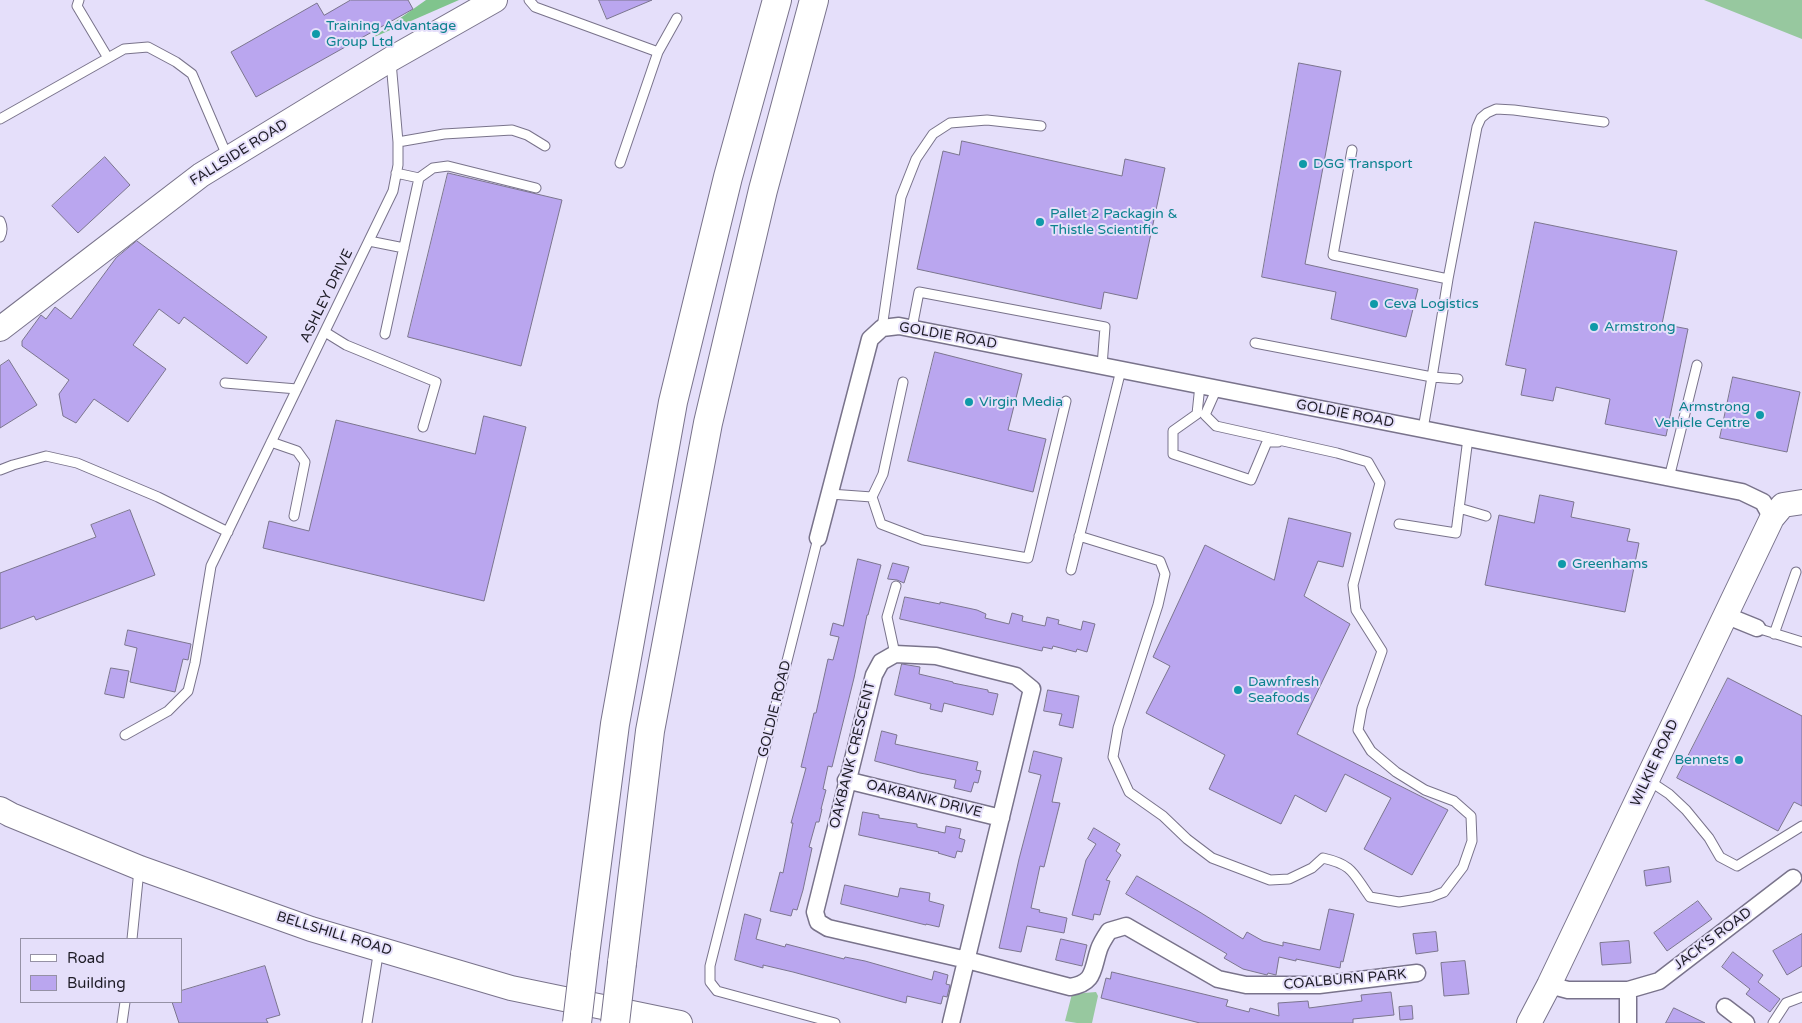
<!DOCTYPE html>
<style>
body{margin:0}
#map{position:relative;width:1802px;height:1023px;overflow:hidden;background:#e5dffa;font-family:"Varela Round",sans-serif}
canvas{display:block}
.legend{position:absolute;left:20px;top:938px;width:162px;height:65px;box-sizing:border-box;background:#e5dffa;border:1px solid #9591a5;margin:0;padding:6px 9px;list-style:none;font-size:15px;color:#1e1c26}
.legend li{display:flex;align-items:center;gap:10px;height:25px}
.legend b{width:25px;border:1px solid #9591a5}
</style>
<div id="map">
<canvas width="1802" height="1023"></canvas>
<ul class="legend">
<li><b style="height:6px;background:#fff"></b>Road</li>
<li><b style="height:14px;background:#baa6ef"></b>Building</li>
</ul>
</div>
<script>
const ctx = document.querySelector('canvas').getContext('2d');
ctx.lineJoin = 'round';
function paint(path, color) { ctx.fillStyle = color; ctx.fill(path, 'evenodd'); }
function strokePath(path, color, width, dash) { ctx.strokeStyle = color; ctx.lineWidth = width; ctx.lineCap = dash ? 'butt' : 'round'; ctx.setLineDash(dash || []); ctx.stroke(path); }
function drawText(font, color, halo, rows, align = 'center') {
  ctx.font = font + ' "Varela Round",sans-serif'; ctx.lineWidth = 4; ctx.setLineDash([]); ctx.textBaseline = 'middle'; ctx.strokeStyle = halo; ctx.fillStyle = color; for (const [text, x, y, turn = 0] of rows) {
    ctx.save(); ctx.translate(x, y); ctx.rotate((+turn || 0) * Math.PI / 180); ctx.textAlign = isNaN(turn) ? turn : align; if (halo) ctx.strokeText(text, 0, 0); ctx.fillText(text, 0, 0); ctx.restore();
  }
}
paint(new Path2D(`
 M1704 0H1802V39Z
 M1096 992 1098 996 1092 1023H1077L1065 1021 1072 994Z`), '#97c89f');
paint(new Path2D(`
 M427 0H459L372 38 426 0Z`), '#80c48d');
const building = new Path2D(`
 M351 0H408L413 9 256 97 231 52 317 3 324 15Z
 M599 0H652L607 19Z
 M1299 63 1341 71 1305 264 1418 289 1406 337 1331 319 1336 292 1262 277Z
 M962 141 1122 176 1125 159 1165 168 1137 299 1104 292 1101 309 917 269 943 151 959 155Z
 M105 157 130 185 78 233 52 206Z
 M448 173 562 200 521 366 408 337Z
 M1535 222 1677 251 1662 324 1688 329 1666 436 1605 424 1610 399 1556 387 1553 401 1521 395 1526 369 1506 365Z
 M137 241 267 337 247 364 184 317 179 324 159 309 133 345 166 369 128 422 94 399 76 423 63 416 59 394 69 380 22 346V341L41 315 46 319 55 307 71 319 116 258Z
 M935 352 1022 374 1008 430 1046 439 1033 492 908 461Z
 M9 360 37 405 0 428V366Z
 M1733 377 1800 392 1787 452 1720 438Z
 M484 416 526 427 484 601 263 548 269 521 309 531 336 420 475 454Z
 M1540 495 1574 502 1571 517 1630 529 1627 541 1639 543 1625 612 1485 585 1499 515 1534 523Z
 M130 510 155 575 36 620 34 616 0 629V573L96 537 91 525Z
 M1289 518 1351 533 1343 567 1318 561 1304 596 1350 624 1297 734 1448 810 1412 875 1364 849 1391 798 1345 774 1326 812 1295 795 1281 824 1209 789 1225 755 1146 713 1170 666 1153 657 1205 545 1274 580Z
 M858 559 881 565 868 615H867L854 678 832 767 828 766 823 789 826 790 821 809H822L819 822H816L809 847 812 848 803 890 797 910 793 909 791 916 770 911 780 872 783 873 793 823H791L806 768 801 767 814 713H816L828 659 833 660 839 637 830 635 833 623 843 626Z
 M893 563 909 567 904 583 897 580 888 579Z
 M905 597 940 604V602L977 610 986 614 985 618 1009 624 1012 613 1023 616 1022 621 1045 626 1047 617 1059 620 1058 624 1081 630 1083 621 1095 624 1087 652 1077 649 1076 652 1053 646 1052 649 1043 647 1042 651 900 619Z
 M128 630 191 644 188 660 183 659 175 692 130 682 137 648 125 645Z
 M902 664 920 667 919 674 953 682V683L988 690V692L998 694 993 715 944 703 942 712 930 709 931 704 895 695Z
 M111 668 129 671 124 698 105 694Z
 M1728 678 1802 716V806L1794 802 1778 831 1677 778Z
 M1048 690 1079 696 1073 728 1059 725 1062 714 1044 711Z
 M882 731 897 735 895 744 978 762 976 770 981 771 978 783 974 782 971 792 954 788 956 780 920 773 875 761Z
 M1034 751 1062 758 1052 802 1060 803 1044 867 1040 866 1031 908 1040 910 1039 912 1067 918 1064 933 1027 926 1021 952 999 948 1019 859 1041 775 1029 772Z
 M863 812 879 815V818L917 824V827L945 833 946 826 961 829 959 838 965 840 962 852 957 851 955 858 938 853 939 852 859 835Z
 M1094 828 1120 844 1116 851 1121 855 1106 880 1110 881 1100 915 1094 914 1093 920 1072 915 1086 860 1096 844 1088 839Z
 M1669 867 1671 882 1646 886 1644 871Z
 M1137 876 1198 911 1243 939 1247 932 1263 941 1283 946V942L1320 950 1329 909 1354 914 1343 962 1341 961 1340 968 1296 959V961L1279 957 1276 975 1268 973 1267 975 1243 969 1224 958 1227 954 1126 894Z
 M845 885 898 897 900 888 930 893 929 901 944 905 939 927 926 924V925L841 904Z
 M1698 901 1712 919 1667 951 1654 933Z
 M745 914 761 919 756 939 785 947 786 944 844 959 845 957 865 961 932 980 934 971 948 975 946 984 950 985 947 997 943 996 941 1004 907 996 906 1003 793 972 763 965V968L735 960Z
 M1436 932 1438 951 1416 954 1413 934Z
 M1802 934V966L1787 975 1773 951Z
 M1061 939 1087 945 1082 966 1056 960Z
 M1629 941 1631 963 1602 965 1600 943Z
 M1733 952 1763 975 1758 982 1780 999 1770 1012 1746 994 1750 989 1722 967Z
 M1465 961 1469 994 1444 996 1441 963Z
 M265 966 280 1015 266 1019 268 1023H179L172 1002H181V991Z
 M1112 972 1228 1000 1226 1006 1249 1012 1250 1008 1279 1016 1278 1003 1308 1001 1309 1008 1362 1001 1361 995 1391 992 1394 1015 1353 1019V1023H1200L1101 998 1106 978 1110 979Z
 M1412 1006 1413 1019 1400 1020 1399 1007Z
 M1674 1008 1705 1023H1666Z`);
paint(building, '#baa6ef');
strokePath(building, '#7b758e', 1);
const lane = new Path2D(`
 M79 0 77 6 108 58
 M529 0 535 7 658 52
 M0 119 124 49 148 47 176 62 192 74 228 158
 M398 142 444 134 512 130 527 135 545 146
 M1352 150 1333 255 1448 279 1432 377 1458 379
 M620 163 658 52 677 18
 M419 178 433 168 448 166 536 188
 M0 221C3 227 3 231 0 237
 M369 241 404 248
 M1448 279 1477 127 1481 118 1487 113 1496 109 1514 110 1604 122
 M882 328 901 197 916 159 933 134 950 123 987 120 1041 126
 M912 328 919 292 1105 327 1102 366
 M325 332 346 345 436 382 423 427
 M385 334 419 178 396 173
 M1255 343 1432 377 1423 429
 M225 383 297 389
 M1200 385 1197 414 1173 431V454L1251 480 1267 442H1278
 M271 442 297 451 305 462 294 516
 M0 470 13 465 46 456 77 463 158 497 228 532
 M1669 478 1697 365
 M830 494 872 497 883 474 903 382
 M872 497 881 524 923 540 1028 558 1066 401
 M1459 508 1486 516
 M1399 524 1456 533 1468 438
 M1079 536 1160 561 1165 574 1158 605 1118 728 1113 757 1129 792 1163 816 1187 839 1212 858 1270 880 1289 879 1312 868 1323 858C1354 865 1353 874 1370 897L1399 902 1431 897 1444 892 1463 867 1472 841 1471 816 1454 801 1425 790 1396 772 1371 751 1358 730 1362 708 1382 651 1356 610 1353 585 1380 483 1368 462 1337 453 1216 426 1205 415 1217 388
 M818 538 710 966V982L717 991 835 1023
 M1071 570 1121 370
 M1757 628 1802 642
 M1774 634 1796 572
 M895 654 887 617 896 586
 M125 735 168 711 188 691 195 663 211 566 393 191 398 165V142L391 62
 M1648 780 1669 794 1686 810 1709 838 1720 857 1737 866 1802 826
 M132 939 139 870
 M122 1023 125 1002
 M367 1023 379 949
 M1773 1023 1786 1003 1802 997`);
const street = new Path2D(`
 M818 538 870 339 882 328 899 326 1742 492 1763 502 1772 518
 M1725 615 1757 628
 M846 780 1001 818
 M1549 985 1568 990H1628V1023
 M1628 990 1659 981 1793 878
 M1725 1007 1746 1023
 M951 1023 1032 689 1016 676 936 656 895 654 881 662 874 675 815 912 818 922 828 928 967 960 1070 987C1095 983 1092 970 1099 949 1101 943 1105 937 1109 931L1126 926 1218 979 1246 985H1319L1417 973`);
const secondary = new Path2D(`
 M0 329 201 175 391 59 495 0
 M0 809 11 815 140 868 311 929 511 988 680 1023
 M1529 1023 1549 985 1772 518 1783 505 1802 502`);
const highway = new Path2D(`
 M585 955 615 724 673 402 728 177 777 0
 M622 963 650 731 708 423 763 190 814 0`);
strokePath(lane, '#79738b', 11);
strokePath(street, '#79738b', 19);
strokePath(secondary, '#79738b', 26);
strokePath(highway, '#79738b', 30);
strokePath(lane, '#fff', 9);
strokePath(street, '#fff', 16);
strokePath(secondary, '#fff', 24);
strokePath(highway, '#fff', 28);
const highwayBridge = new Path2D(`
 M577 1023 585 955
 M615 1023 622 963`);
strokePath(highwayBridge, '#79738b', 30, []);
strokePath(highwayBridge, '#fff', 28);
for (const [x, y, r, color] of [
 [316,34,5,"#0f9aa8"],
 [1303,164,5,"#0f9aa8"],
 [1040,222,5,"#0f9aa8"],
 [1374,304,5,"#0f9aa8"],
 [1594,327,5,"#0f9aa8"],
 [969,402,5,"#0f9aa8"],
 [1760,415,5,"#0f9aa8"],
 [1562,564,5,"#0f9aa8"],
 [1238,690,5,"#0f9aa8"],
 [1739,760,5,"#0f9aa8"]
]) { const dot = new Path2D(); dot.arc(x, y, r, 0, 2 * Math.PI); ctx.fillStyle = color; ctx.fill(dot); strokePath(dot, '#e5dffa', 2); }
drawText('14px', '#0d838f', '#e5dffa', [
 ["Training Advantage",326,26],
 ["Group Ltd",326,42],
 ["DGG Transport",1313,164],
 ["Pallet 2 Packagin &",1050,214],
 ["Thistle Scientific",1050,230],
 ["Ceva Logistics",1384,304],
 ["Armstrong",1604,327],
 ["Virgin Media",979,402],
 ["Armstrong",1750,407,"right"],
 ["Vehicle Centre",1750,423,"right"],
 ["Greenhams",1572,564],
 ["Dawnfresh",1248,682],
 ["Seafoods",1248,698],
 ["Bennets",1729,760,"right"]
], 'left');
drawText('14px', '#1e1c26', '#e5dffa', [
 ["FALLSIDE ROAD",239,153,-32],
 ["ASHLEY DRIVE",327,296,-64],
 ["GOLDIE ROAD",948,336,10],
 ["GOLDIE ROAD",1345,414,11],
 ["GOLDIE ROAD",775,709,-76],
 ["OAKBANK CRESCENT",853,755,-76],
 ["WILKIE ROAD",1655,763,-65],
 ["OAKBANK DRIVE",924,799,14],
 ["BELLSHILL ROAD",334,934,17],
 ["JACK'S ROAD",1713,939,-37],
 ["COALBURN PARK",1345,980,-5]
]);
</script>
